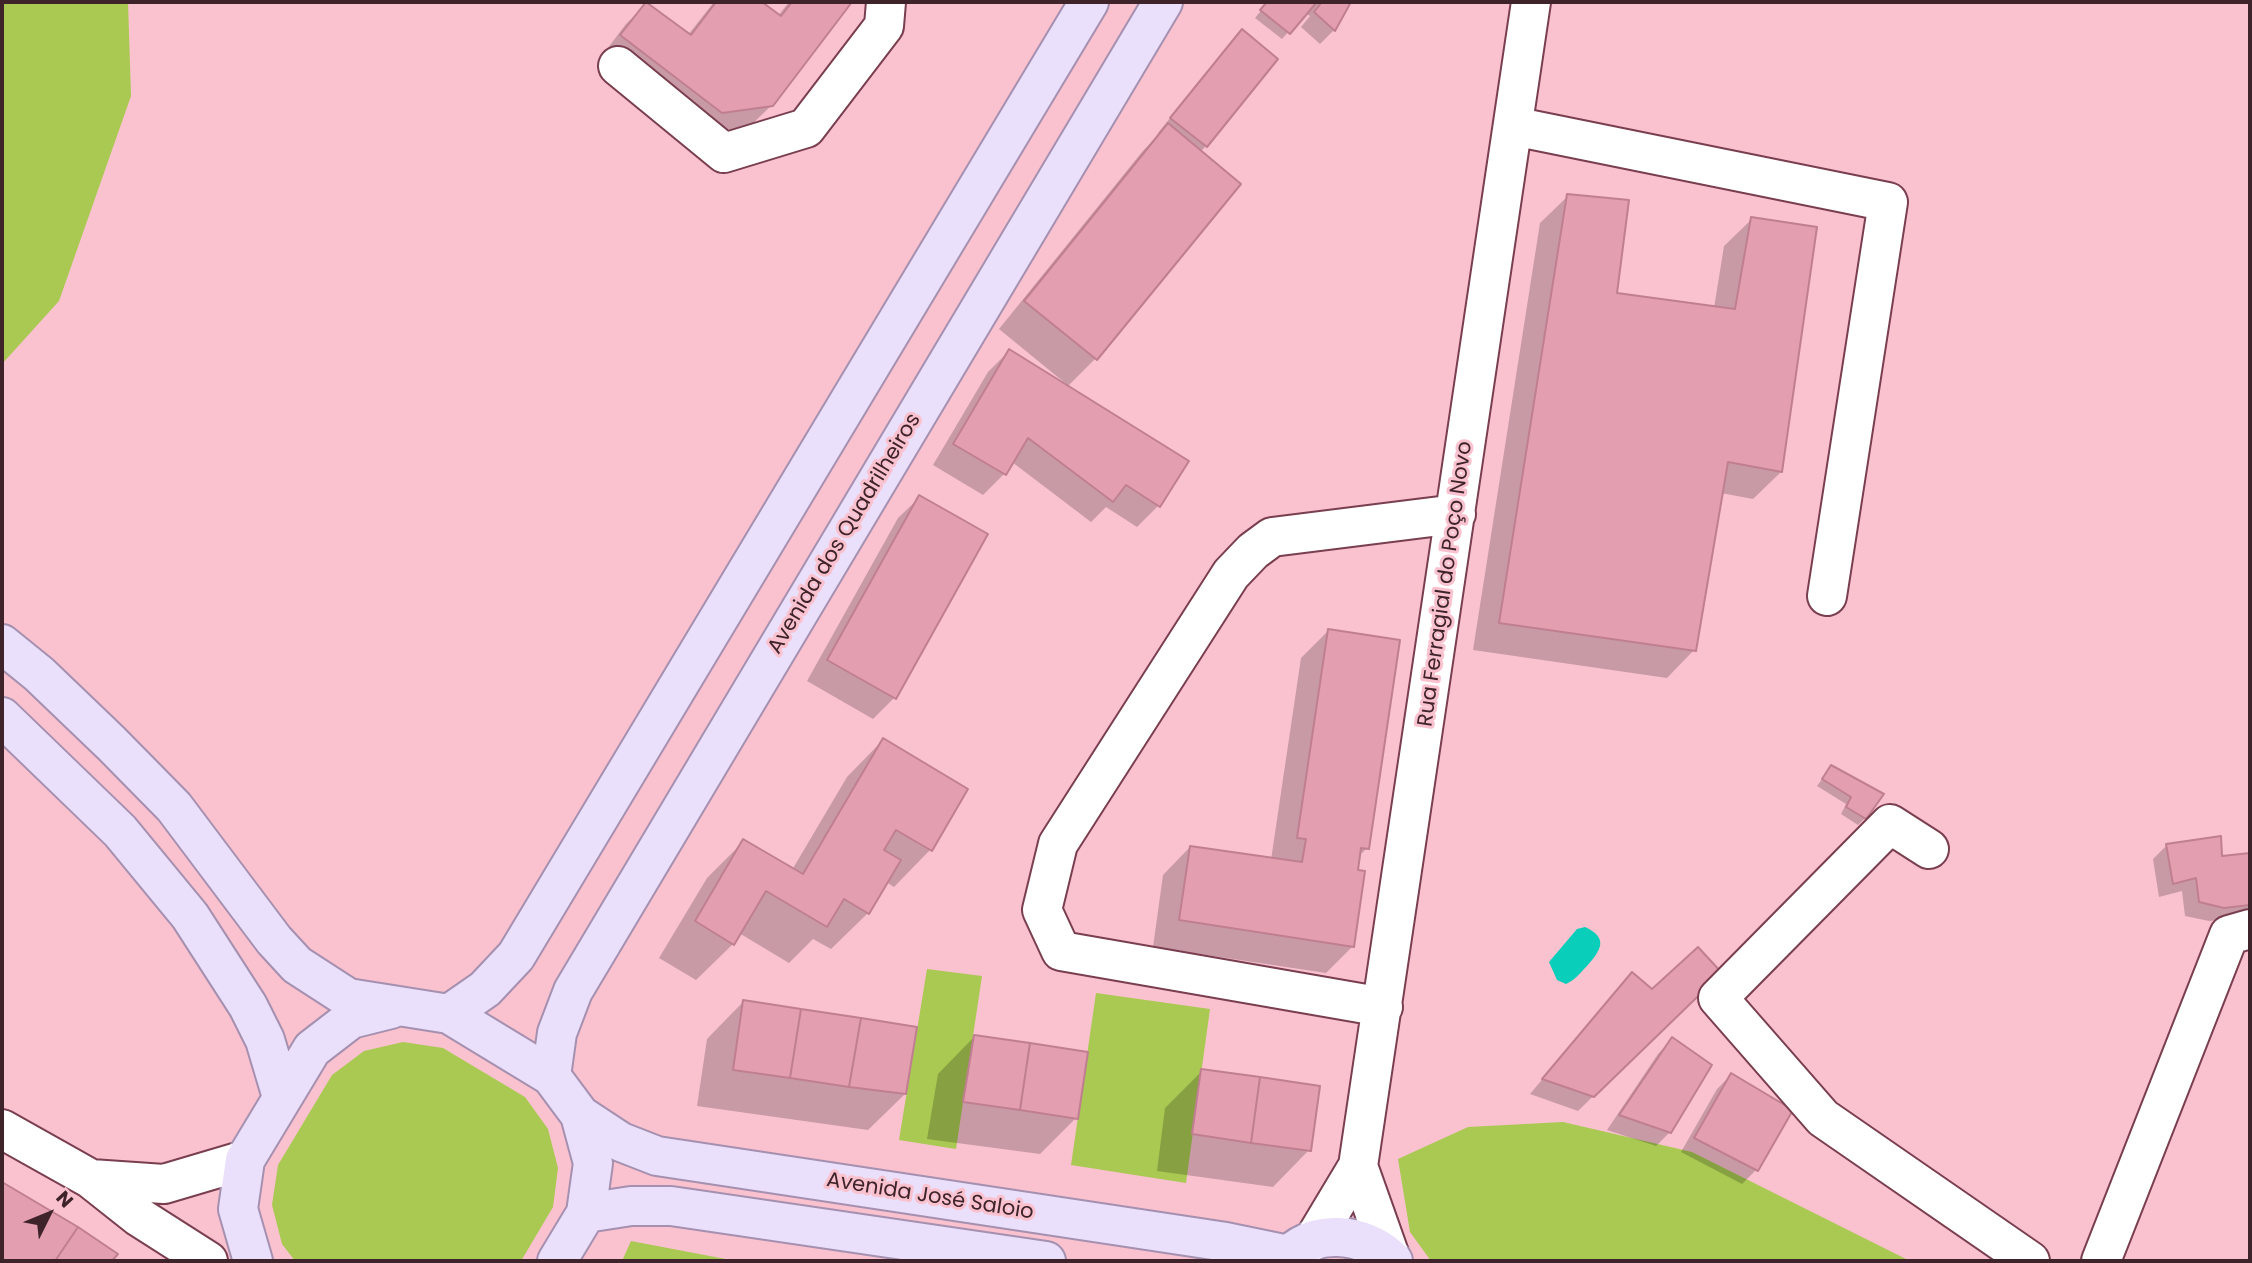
<!DOCTYPE html>
<meta charset="utf-8">
<style>
body{margin:0}
#map{position:relative;width:2252px;height:1263px;overflow:hidden;background:#fac1cf;font-family:Poppins,sans-serif}
canvas{display:block}
.frame{position:absolute;inset:0;border:4px solid #3e232a;pointer-events:none}
.north{position:absolute;left:14px;top:1179px;width:70px;height:70px;-webkit-text-stroke:5px #fac1cf;paint-order:stroke;rotate:47deg;font-size:19px;font-weight:700;line-height:28px;text-align:center;color:#3e232a}
.north::after{content:'';display:block;margin:auto;width:24px;height:32px;background:#3e232a;clip-path:polygon(50% 0,100% 100%,50% 72%,0 100%)}
</style>
<div id="map">
<canvas width="2252" height="1263"></canvas>
<div class="frame"></div>
<div class="north">N</div>
</div>
<script>
const ctx = document.querySelector('canvas').getContext('2d');
ctx.lineJoin = 'round';
function paint(path, color) { ctx.fillStyle = color; ctx.fill(path, 'evenodd'); }
function strokePath(path, color, width, dash) { ctx.strokeStyle = color; ctx.lineWidth = width; ctx.lineCap = dash ? 'butt' : 'round'; ctx.setLineDash(dash || []); ctx.stroke(path); }
function drawText(font, color, halo, rows, align = 'center') {
  ctx.font = font + ' Poppins,sans-serif'; ctx.lineWidth = 6; ctx.setLineDash([]); ctx.textBaseline = 'middle'; ctx.strokeStyle = halo; ctx.fillStyle = color; for (const [text, x, y, turn = 0] of rows) {
    ctx.save(); ctx.translate(x, y); ctx.rotate((+turn || 0) * Math.PI / 180); ctx.textAlign = isNaN(turn) ? turn : align; if (halo) ctx.strokeText(text, 0, 0); ctx.fillText(text, 0, 0); ctx.restore();
  }
}
paint(new Path2D(`
 M2 2H128L131 96 59 301 2 364Z
 M927 969 982 976 956 1149 899 1140Z
 M1096 993 1210 1009 1186 1183 1071 1165Z
 M403 1042 443 1048 525 1097 548 1129 558 1168 553 1207 521 1261H295L282 1244 272 1205 278 1165 332 1075 364 1051Z
 M1563 1122 1692 1152 1910 1261H1431L1410 1232 1398 1159 1468 1127Z
 M631 1241 736 1261H622Z`), '#a9c952');
paint(new Path2D(`
 M1585 927C1609 938 1601 950 1587 966 1580 973 1575 980 1566 984L1557 980 1549 962 1577 929Z`), '#09ceba');
paint(new Path2D(`
 M714 2H759L778 16 789 2H850L772 105 750 126 701 134 601 57 626 24 647 3 688 35Z
 M1268 2H1349L1334 30 1320 44 1301 27 1310 16 1305 13 1282 39 1255 18Z
 M1242 32 1206 146 1200 152 1095 359 1067 387 1158 506 1137 527 1106 507 1091 522 1012 462 1004 474 983 495 933 465 988 372 1009 351 1063 385 1065 383 999 329 1142 152 1159 134 1158 133 1228 46Z
 M1568 196 1615 294 1714 308 1724 246 1752 219 1781 472 1753 499 1721 493 1694 650 1667 678 1473 650 1540 223Z
 M920 497 894 698 873 719 807 681 898 518Z
 M1328 631 1367 848 1358 857 1353 946 1326 973 1153 947 1163 875 1190 847 1271 860 1301 658Z
 M883 740 930 850 894 887 886 882 868 913 831 949 813 939 789 963 739 933 733 944 696 980 659 958 707 878 744 841 792 870 847 777Z
 M1831 767 1865 818 1858 825 1841 814 1846 804 1817 786Z
 M2167 845 2220 858 2250 855V918L2209 921 2185 916 2182 891 2159 897 2153 859Z
 M1719 973 1578 1111 1530 1094 1618 989 1652 991Z
 M743 1002 905 1094 868 1130 697 1106 707 1039Z
 M974 1037 1076 1118 1040 1154 927 1139 938 1074Z
 M1672 1039 1670 1132 1656 1146 1607 1130 1658 1054Z
 M1202 1071 1309 1150 1273 1187 1157 1171 1165 1108Z
 M1731 1075 1756 1170 1742 1184 1681 1152 1717 1089Z
 M2 1184 77 1228 115 1254 111 1261H2Z`), '#0003');
const building = new Path2D(`
 M646 2 691 35 716 2H762L781 16 792 2H852L773 106 722 113 620 35Z
 M1267 2H1317L1290 34 1260 10Z
 M1322 2H1351L1335 31 1314 12Z
 M1242 29 1278 59 1207 147 1170 118Z
 M1168 123 1241 184 1097 360 1024 301Z
 M1567 194 1629 200 1617 293 1735 309 1751 217 1817 227 1782 472 1728 462 1696 651 1499 623Z
 M1009 349 1189 461 1160 507 1126 485 1113 502 1028 438 1006 475 953 444Z
 M919 495 988 534 896 699 827 660Z
 M1328 629 1400 640 1369 849 1361 848 1358 870 1365 871 1354 947 1179 920 1190 846 1302 862 1306 839 1297 838Z
 M883 738 968 789 932 851 896 830 884 850 901 860 869 914 844 899 827 927 766 891 734 945 695 921 743 839 803 874Z
 M1831 765 1884 794 1866 819 1846 807 1851 797 1822 779Z
 M2221 836 2222 856 2250 853V905L2224 908 2199 902 2196 878 2173 884 2166 844Z
 M1698 947 1722 973 1594 1097 1542 1079 1632 972 1652 989Z
 M743 1000 801 1009 790 1078 733 1070Z
 M801 1009 861 1018 849 1087 790 1078Z
 M861 1018 917 1027 906 1094 849 1087Z
 M974 1035 1030 1043 1020 1110 963 1102Z
 M1672 1037 1712 1065 1671 1133 1619 1115Z
 M1030 1043 1088 1052 1078 1119 1020 1110Z
 M1201 1069 1260 1077 1251 1143 1192 1134Z
 M1731 1073 1793 1110 1758 1171 1694 1138Z
 M1260 1077 1320 1086 1311 1151 1251 1143Z
 M2 1182 78 1227 55 1261H2Z
 M78 1227 118 1254 112 1261H55Z`);
paint(building, '#e39fb0');
strokePath(building, '#c07f90', 2);
const minor = new Path2D(`
 M618 66 724 153 806 128 884 26 886 2
 M1513 126 1888 202 1827 596
 M1929 849 1890 824 1718 998 1823 1118 2030 1261
 M1383 1007 1061 951 1042 910 1058 844 1231 574 1253 551 1272 537 1456 514
 M2 1129 91 1179 139 1217 208 1261
 M1358 1166 1391 1259
 M91 1179 164 1184 245 1160
 M1313 1241 1358 1166 1531 2
 M2101 1261 2229 935 2250 929`);
const major = new Path2D(`
 M2 644 39 674 111 743 174 807 274 940 297 965 348 998 449 1014 551 1076 580 1115 593 1163 586 1213 557 1261
 M2 717 120 831 190 916 248 1006 265 1040 282 1097
 M449 1014 485 989 516 956 1089 2
 M551 1076 557 1033 573 991 1163 2
 M580 1115 621 1142 657 1156 1226 1242 1289 1255
 M586 1213 631 1206H671L1046 1261
 M253 1261 238 1209 245 1160 312 1049 351 1019 391 1009
 M1284 1261C1310 1226 1366 1232 1393 1261`);
strokePath(minor, '#793e4f', 42);
strokePath(major, '#a590b0', 42);
strokePath(minor, '#fff', 38);
strokePath(major, '#eae0fb', 38);
drawText('21px', '#3e232a', '#fac1cf', [
 ["Avenida dos Quadrilheiros",845,534,-59],
 ["Rua Ferragial do Poço Novo",1446,584,-82],
 ["Avenida José Saloio",930,1197,9]
]);
</script>
